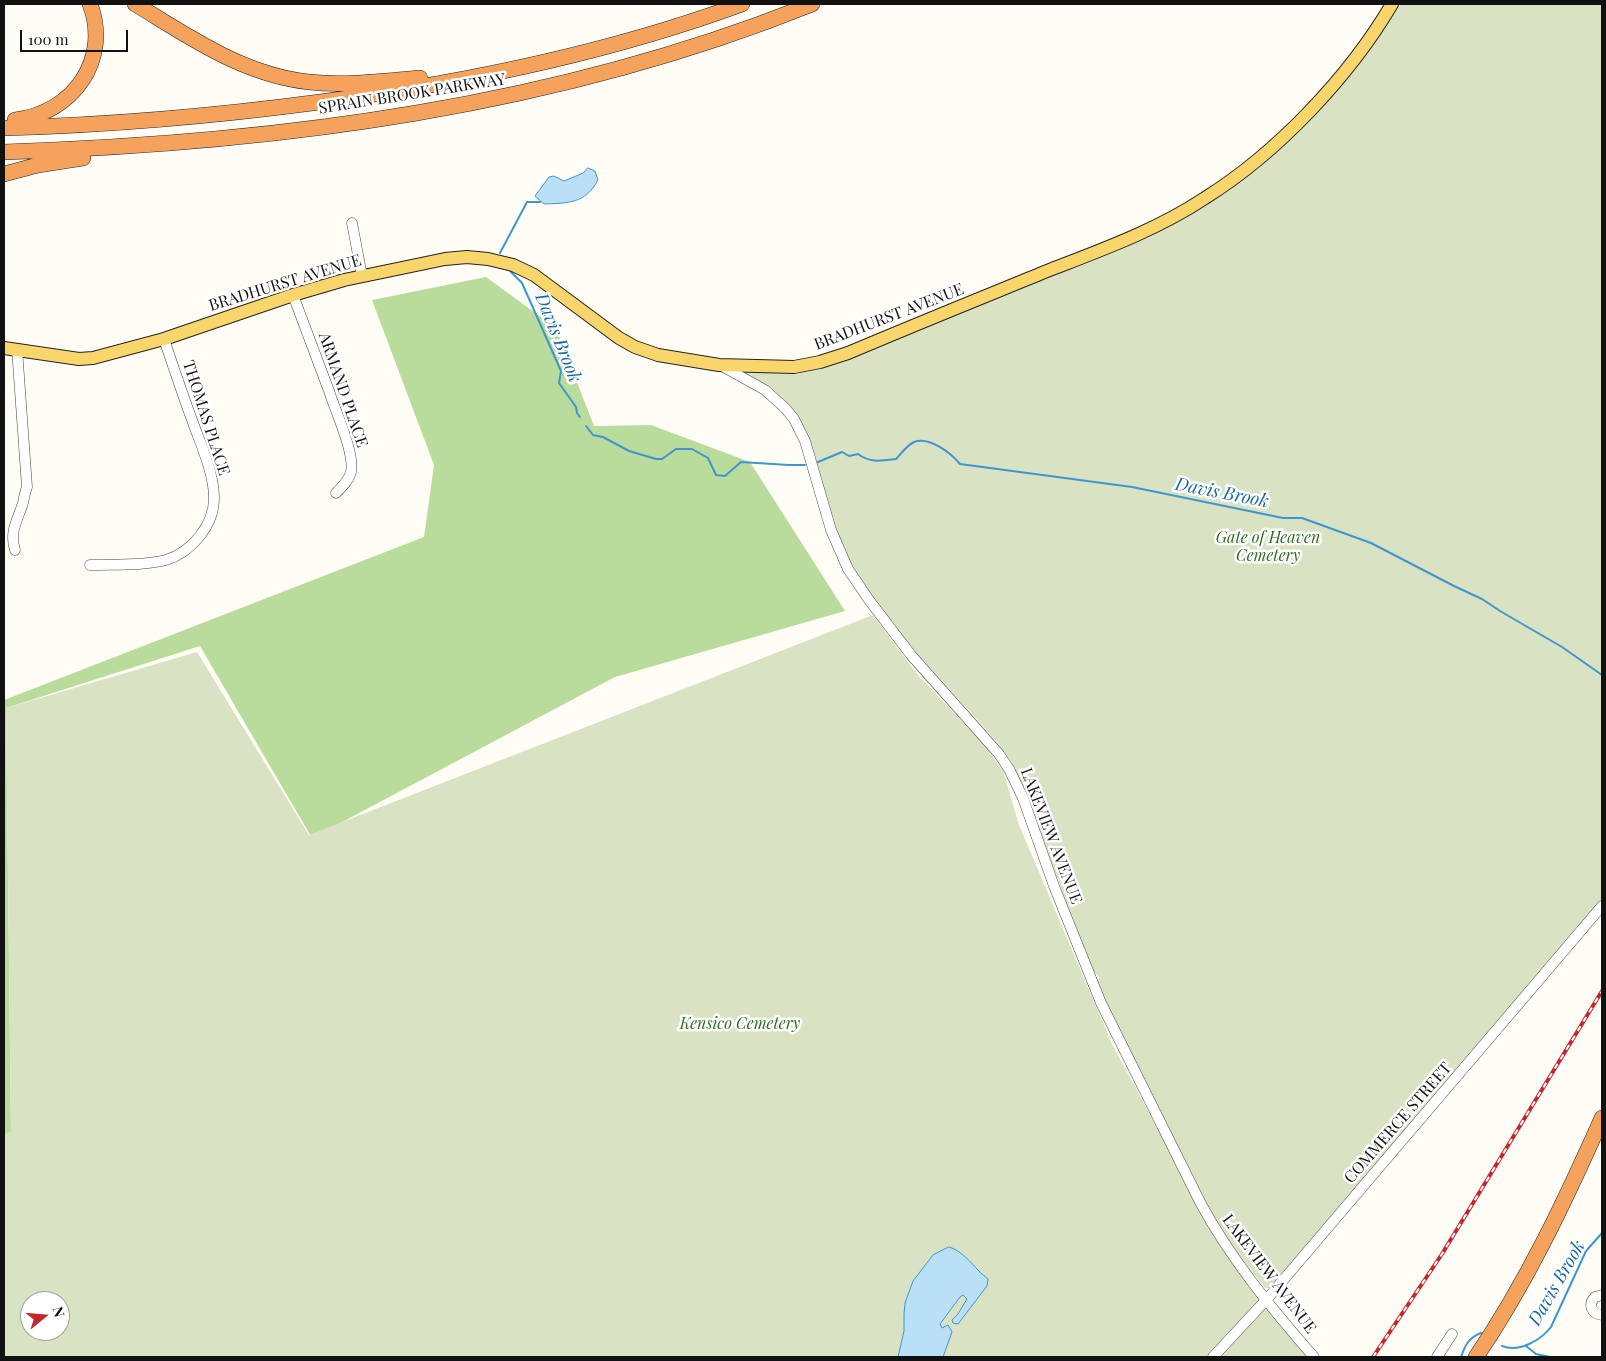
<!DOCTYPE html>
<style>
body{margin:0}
#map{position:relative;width:1606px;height:1361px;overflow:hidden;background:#fffdf5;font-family:"Playfair Display",serif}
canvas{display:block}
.frame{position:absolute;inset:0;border:5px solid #111;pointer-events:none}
.north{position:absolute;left:20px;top:1291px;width:50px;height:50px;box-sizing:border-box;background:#fff;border:1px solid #a0a0a0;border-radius:50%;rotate:73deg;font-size:14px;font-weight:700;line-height:20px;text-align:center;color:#111}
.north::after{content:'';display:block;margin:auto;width:18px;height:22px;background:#c4262e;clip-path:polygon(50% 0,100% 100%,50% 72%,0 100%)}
.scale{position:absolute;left:20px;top:30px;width:108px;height:22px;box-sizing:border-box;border:2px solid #111;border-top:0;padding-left:6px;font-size:15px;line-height:18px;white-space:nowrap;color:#111;-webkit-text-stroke:4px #fff;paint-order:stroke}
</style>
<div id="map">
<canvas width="1606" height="1361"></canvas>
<div class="frame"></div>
<div class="north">N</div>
<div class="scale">100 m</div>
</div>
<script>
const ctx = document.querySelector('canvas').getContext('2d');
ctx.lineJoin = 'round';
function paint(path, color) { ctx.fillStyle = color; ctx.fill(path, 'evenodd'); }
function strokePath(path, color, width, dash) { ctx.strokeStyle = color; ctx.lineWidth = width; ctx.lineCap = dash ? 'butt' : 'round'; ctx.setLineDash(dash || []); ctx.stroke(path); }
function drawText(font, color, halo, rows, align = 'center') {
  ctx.font = font + ' "Playfair Display",serif'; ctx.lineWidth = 5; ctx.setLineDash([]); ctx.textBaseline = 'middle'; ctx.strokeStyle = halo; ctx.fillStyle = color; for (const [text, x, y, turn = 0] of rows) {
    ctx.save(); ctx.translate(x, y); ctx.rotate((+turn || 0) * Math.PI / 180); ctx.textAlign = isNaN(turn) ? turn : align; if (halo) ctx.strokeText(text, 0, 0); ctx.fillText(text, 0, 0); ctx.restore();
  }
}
paint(new Path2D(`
 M486 277 556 328 594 426 651 425 750 462 845 611 615 677 312 838 200 646 6 708 11 1132 4 1135V700L424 537 434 465 372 300Z`), '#b9dc9c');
paint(new Path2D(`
 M1398 4H1602V901L1341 1209 1271 1288H1265C1244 1262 1224 1235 1207 1205 1198 1190 1193 1172 1183 1157L1104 997 1098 981 1099 977 1095 973 1092 968 1036 823 1035 816 1037 808 1029 802 1011 761 998 743 900 634 855 574 834 527 808 438 801 422 794 411 775 392 760 382 743 374V370L789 374 842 360 1153 233 1206 205 1258 167Z
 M873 615 918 675 983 744 1003 770 1019 825 1112 1044 1222 1249 1308 1357H4V1135L11 1131 6 708 197 652 309 835ZM30 1301H60V1331H30Z`), '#d9e3c4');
const water = new Path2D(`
 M588 168 595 171 598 180C585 204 568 203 544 204L535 196 549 177 554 176 564 181 583 173Z
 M949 1247C961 1250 971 1263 979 1271 981 1274 985 1276 988 1279L987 1286 958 1324 953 1323 952 1320 958 1314 967 1299 963 1295 960 1297 940 1324 942 1328 948 1325 952 1332 943 1357H898L904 1331V1314L905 1303 913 1281 933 1255Z`);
paint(water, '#b9e0f7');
strokePath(water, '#3f96cf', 1);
strokePath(new Path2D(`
 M500 253 527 202H540
 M510 271 522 283 561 371 559 383 576 407 577 413 580 417
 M586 426 593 435 603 437 629 451 656 459H662L676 449H692L708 458 716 475 725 476 741 462 789 465H805
 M818 462 842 452 849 456 858 454C870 463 881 461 896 459 902 453 906 446 914 442 929 436 951 453 960 464L1132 487 1283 518H1302L1371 543 1454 586 1482 599 1500 611 1562 647 1602 675
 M1502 1346C1519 1353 1541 1340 1551 1327L1586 1251 1602 1233
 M1526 1346 1536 1354 1550 1357
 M1461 1357C1465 1346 1468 1338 1481 1333L1484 1334`), '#3f96cf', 2);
const minor = new Path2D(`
 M352 223 362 276
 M293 295C305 327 317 359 329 391 335 410 355 453 351 472 349 480 342 487 336 493
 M720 365 765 390 785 408 794 419 805 441 831 530 848 569 869 600 911 655 999 754 1009 769 1023 798 1054 886 1101 1003 1200 1202C1230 1258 1272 1309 1314 1357
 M15 550C9 532 18 519 23 503 24 498 25 492 27 487L17 349
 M90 565C114 564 142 566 166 560 192 552 214 525 214 498 214 475 203 450 195 428 184 399 174 369 164 339
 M1602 1295 1595 1297C1588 1304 1591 1314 1602 1315
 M1213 1357 1267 1299 1602 906
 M1437 1357 1452 1334`);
const major = new Path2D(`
 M4 348 79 359 93 358 164 339 293 295 344 280 445 259 467 257 488 259 513 265 534 275 619 338 635 347 658 355 719 365 794 367 820 362 848 353C914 325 981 298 1047 271 1101 250 1157 230 1205 198 1277 153 1349 77 1392 4`);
const highway = new Path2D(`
 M135 4C190 37 243 75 309 82 345 86 383 81 420 78
 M15 120C73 113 111 60 90 4
 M4 128C110 125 215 116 320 102 463 83 606 54 742 4
 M4 152C279 143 556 107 812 4
 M4 174 38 165 83 158
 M1476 1357C1527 1282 1565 1201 1602 1118`);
strokePath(minor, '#444', 11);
strokePath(major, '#222', 14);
strokePath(highway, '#222', 16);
strokePath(minor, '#fff', 10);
strokePath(major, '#f9d66b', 12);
strokePath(highway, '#f5a25d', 15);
const rail = new Path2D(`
 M1373 1357 1442 1254 1602 991`);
strokePath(rail, '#c4262e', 4);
strokePath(rail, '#fff', 2, [5.5]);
drawText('16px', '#111', '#fff', [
 ["SPRAIN BROOK PARKWAY",412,94,-9],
 ["BRADHURST AVENUE",285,283,-17],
 ["BRADHURST AVENUE",889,317,-21],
 ["ARMAND PLACE",343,390,71],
 ["THOMAS PLACE",206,418,72],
 ["LAKEVIEW AVENUE",1051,836,69],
 ["COMMERCE STREET",1398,1123,-49],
 ["LAKEVIEW AVENUE",1269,1274,53]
]);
drawText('italic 16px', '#2f6b1f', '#fff', [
 ["Gate of Heaven",1268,538],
 ["Cemetery",1268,556],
 ["Kensico Cemetery",740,1024]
]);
drawText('italic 18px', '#1768a6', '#fff', [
 ["Davis Brook",558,338,68],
 ["Davis Brook",1222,493,11],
 ["Davis Brook",1557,1283,-60]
]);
</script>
